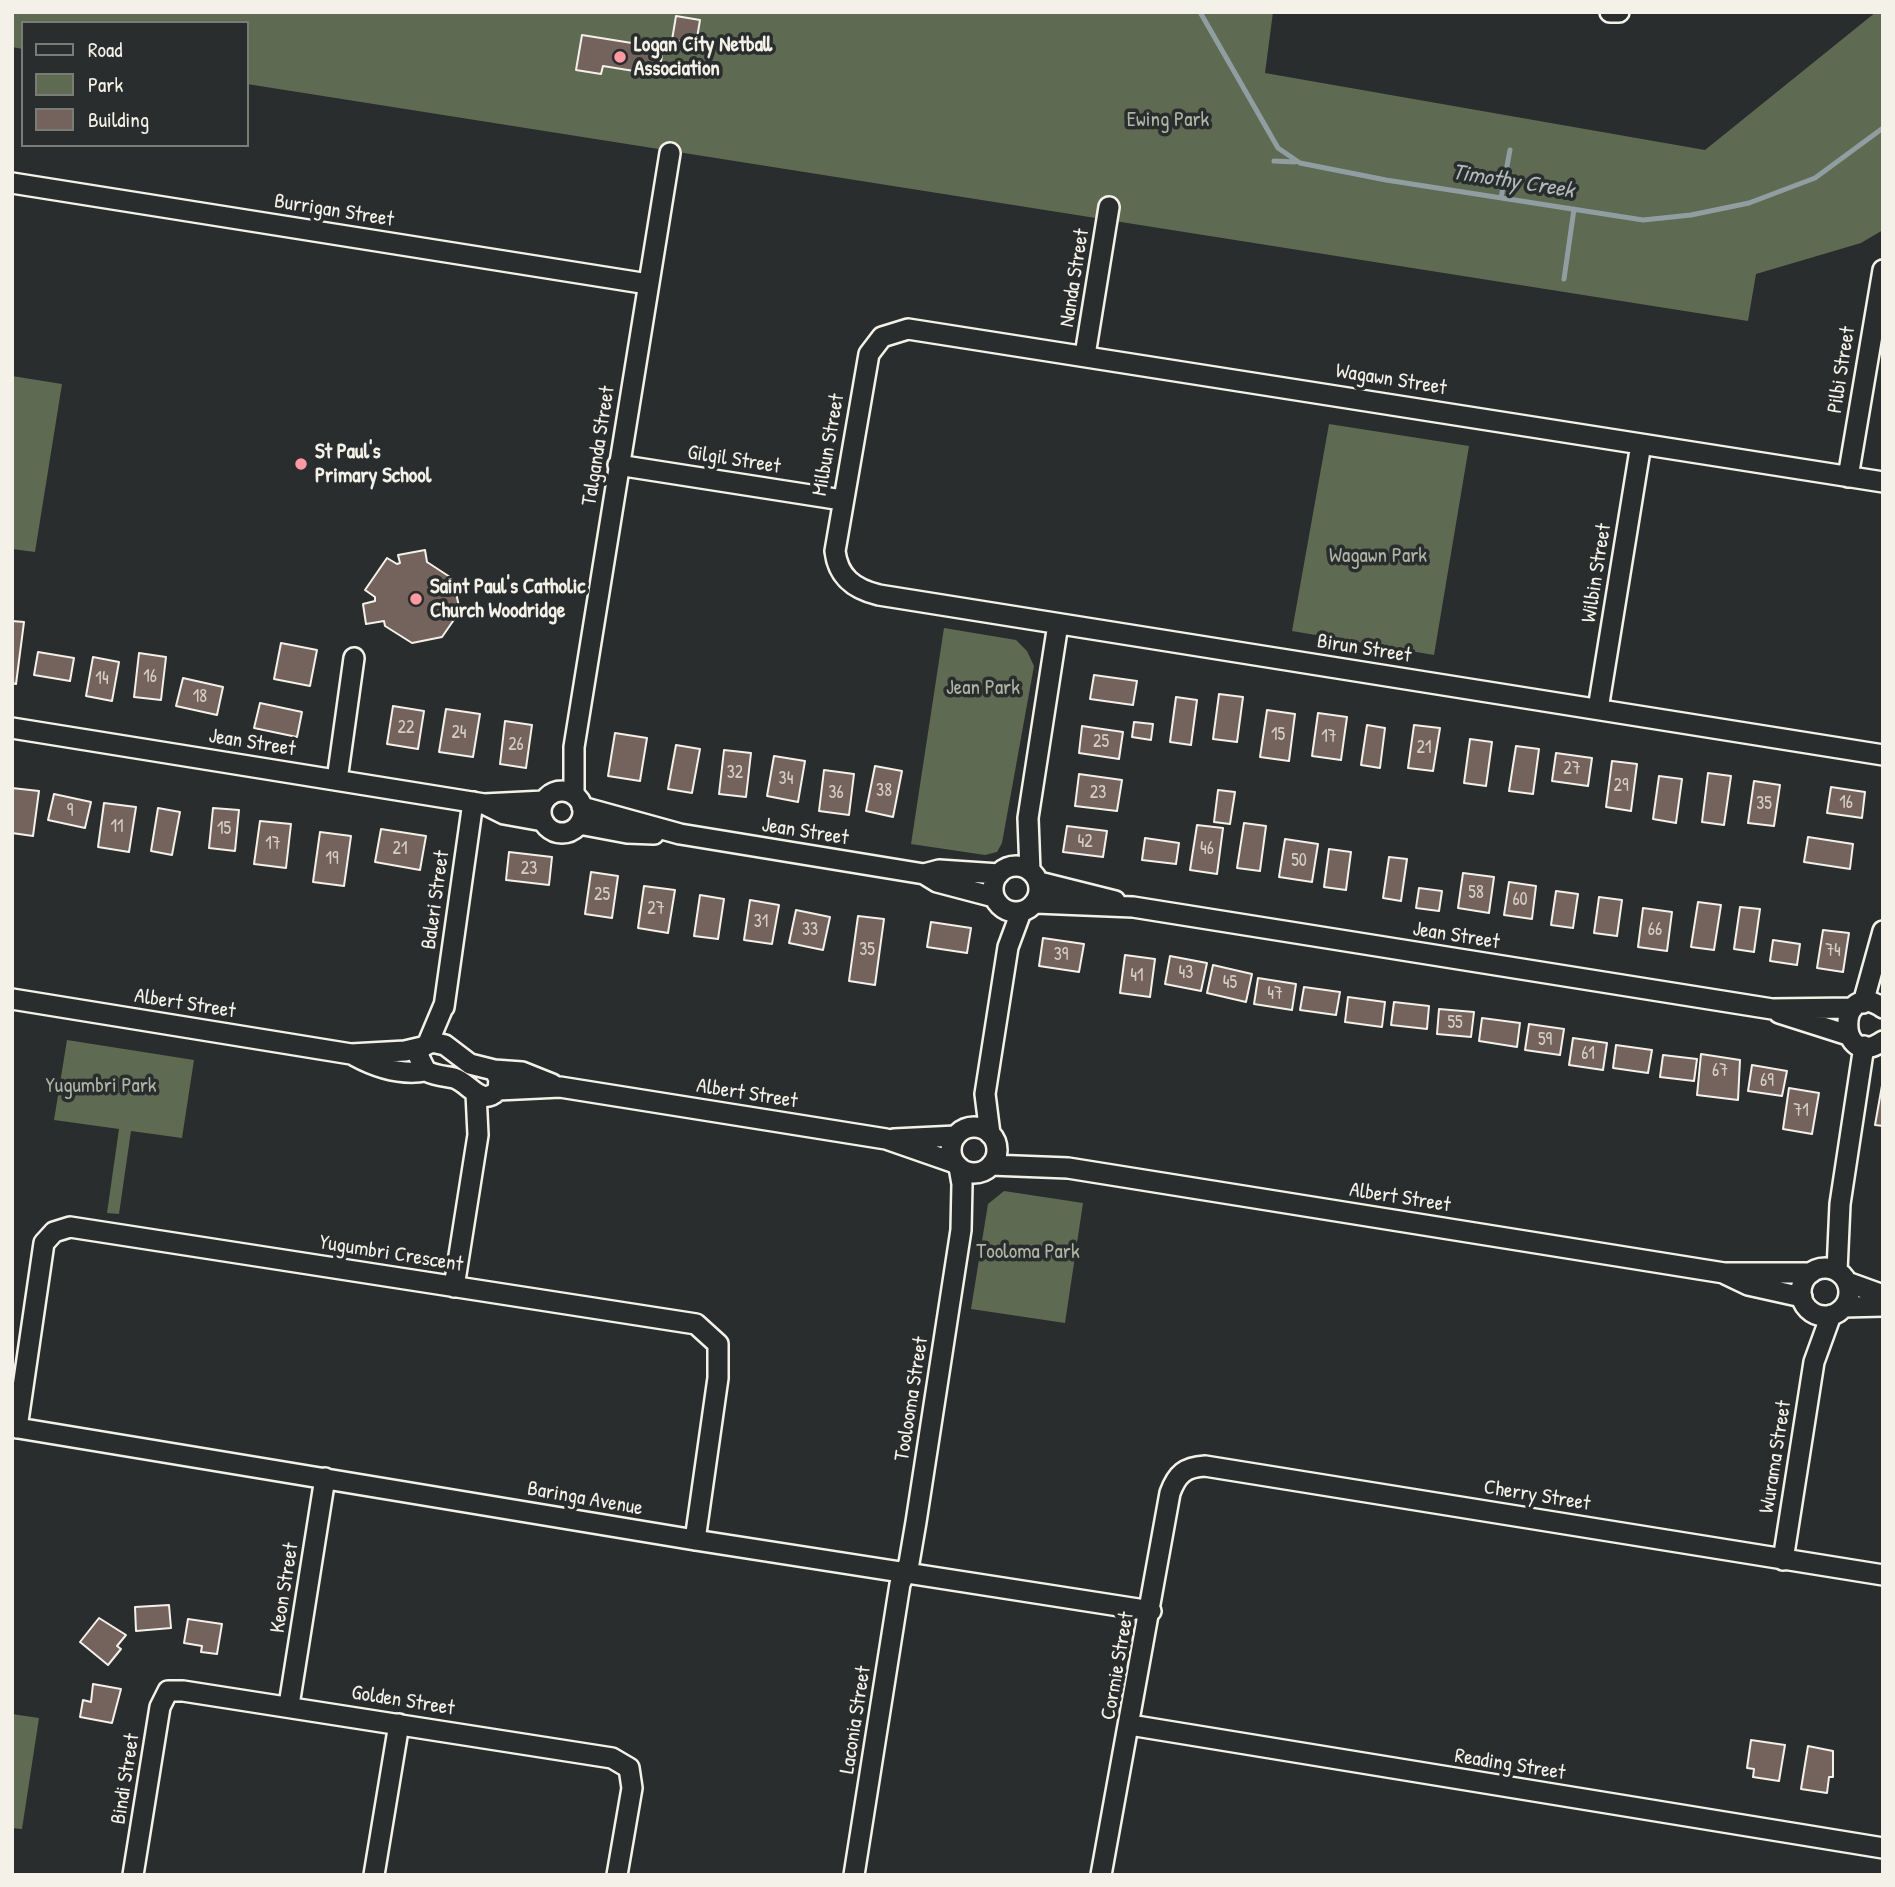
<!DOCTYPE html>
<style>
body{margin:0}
#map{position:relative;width:1895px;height:1887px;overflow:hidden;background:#2a2d2e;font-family:"Patrick Hand",sans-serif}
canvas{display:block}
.frame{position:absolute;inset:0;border:14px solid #f4f1e8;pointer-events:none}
.legend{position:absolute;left:21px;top:21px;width:228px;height:126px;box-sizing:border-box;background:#2a2d2e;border:2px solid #7b7b78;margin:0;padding:9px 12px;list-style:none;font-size:21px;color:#f4f1e8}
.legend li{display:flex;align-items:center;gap:14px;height:35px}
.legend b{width:35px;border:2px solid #7b7b78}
</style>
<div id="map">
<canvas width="1895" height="1887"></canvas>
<div class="frame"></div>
<ul class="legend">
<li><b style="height:9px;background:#2a2d2e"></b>Road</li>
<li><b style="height:19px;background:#5e6a51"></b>Park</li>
<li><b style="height:19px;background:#74635c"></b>Building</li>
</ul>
</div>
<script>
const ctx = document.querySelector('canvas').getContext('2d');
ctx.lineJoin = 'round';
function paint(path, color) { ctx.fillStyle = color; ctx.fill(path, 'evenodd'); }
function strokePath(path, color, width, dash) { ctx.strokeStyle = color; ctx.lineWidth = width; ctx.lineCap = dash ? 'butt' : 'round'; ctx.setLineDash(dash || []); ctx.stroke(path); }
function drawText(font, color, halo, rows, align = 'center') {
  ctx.font = font + ' "Patrick Hand",sans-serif'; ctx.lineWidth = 7; ctx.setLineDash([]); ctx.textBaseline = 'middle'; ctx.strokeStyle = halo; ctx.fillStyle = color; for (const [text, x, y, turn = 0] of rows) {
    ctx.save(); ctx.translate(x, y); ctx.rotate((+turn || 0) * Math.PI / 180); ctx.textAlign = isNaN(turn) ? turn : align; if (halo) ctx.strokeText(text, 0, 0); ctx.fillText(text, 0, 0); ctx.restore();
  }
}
paint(new Path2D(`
 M12 12H1273L1265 73 1705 150 1876 12H1883V230L1861 243 1756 274 1748 321 247 84V23H23V49L12 47Z
 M12 376 62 384 35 552 12 549Z
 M1329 424 1469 446 1434 655 1292 631Z
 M944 628 1016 640 1027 651 1034 666 1002 843 997 852 985 855 911 844Z
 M67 1040 194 1060 182 1138 131 1131 119 1214 107 1213 119 1129 54 1120Z
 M1004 1191 1083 1203 1065 1323 971 1309 988 1204Z
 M12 1714 39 1718 22 1829 12 1828Z`), '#5e6a51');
strokePath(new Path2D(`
 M1200 12 1278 148 1300 163 1386 180 1643 220 1691 215 1749 203 1815 178 1883 128
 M1274 161 1295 162
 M1501 198 1510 150
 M1564 279 1574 209`), '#909ea1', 5);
const building = new Path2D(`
 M676 16 700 20 696 44 672 40Z
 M582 35 663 48 659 75 603 66 601 74 576 70Z
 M425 550 427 562 453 579 460 611 442 637 412 643 385 626 384 621 366 624 363 604 375 601V597L365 590 387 558 397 564 400 563 398 555Z
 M12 621 24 622 16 684 12 683Z
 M281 643 317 650 310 686 274 679Z
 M38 652 74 658 70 681 34 675Z
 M139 653 166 657 161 700 134 697Z
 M93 657 119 662 112 701 86 696Z
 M1094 675 1137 681 1133 705 1090 699Z
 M183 678 223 687 217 715 176 706Z
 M1219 694 1243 697 1237 742 1213 739Z
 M1176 697 1197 700 1191 745 1170 742Z
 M260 703 302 712 297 737 254 728Z
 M393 706 424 711 418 749 387 744Z
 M446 709 480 714 473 757 439 752Z
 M1267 710 1295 714 1289 761 1260 757Z
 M1318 713 1347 717 1341 760 1312 756Z
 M505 721 532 725 526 768 500 764Z
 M1134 722 1153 724 1151 740 1132 737Z
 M1367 725 1385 728 1380 768 1361 765Z
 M1414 725 1440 728 1433 771 1408 768Z
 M1082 726 1123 732 1119 759 1079 753Z
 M615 733 647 738 640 781 608 776Z
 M1470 739 1492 742 1486 786 1464 783Z
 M676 745 700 749 692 793 668 789Z
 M1516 746 1539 749 1533 794 1509 791Z
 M724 750 751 753 746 797 719 794Z
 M1556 753 1592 758 1588 786 1552 781Z
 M774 756 805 761 798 802 767 796Z
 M1612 761 1637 764 1631 811 1606 807Z
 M875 766 902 771 893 817 866 811Z
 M824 770 854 774 849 815 819 811Z
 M1708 773 1731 776 1724 825 1702 822Z
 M1079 774 1122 780 1117 811 1075 806Z
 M1659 776 1682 779 1676 823 1653 819Z
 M1754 781 1780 785 1774 826 1748 823Z
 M1831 787 1865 792 1862 818 1827 813Z
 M12 788 39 791 33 836 12 833Z
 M1218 790 1235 792 1230 824 1214 822Z
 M54 794 91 802 85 828 48 820Z
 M104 803 136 807 129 852 98 847Z
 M158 808 180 812 172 855 151 851Z
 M213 808 239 810 235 851 209 848Z
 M260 821 291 824 286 868 254 864Z
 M1244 823 1266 826 1260 871 1237 868Z
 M1197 825 1223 828 1217 874 1190 870Z
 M1067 826 1107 831 1103 857 1063 852Z
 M381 829 426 836 420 870 375 862Z
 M320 832 351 836 344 886 313 882Z
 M1808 837 1853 844 1850 869 1804 862Z
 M1145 838 1179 843 1176 864 1142 860Z
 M1285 839 1318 844 1312 882 1279 877Z
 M1329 849 1351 852 1346 890 1324 887Z
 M509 852 552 857 549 885 506 880Z
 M1389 857 1407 859 1401 901 1383 898Z
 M591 872 618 876 612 918 585 914Z
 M1463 873 1494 877 1489 913 1458 908Z
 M1509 882 1536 886 1532 919 1504 915Z
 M644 886 675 890 668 933 638 928Z
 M1419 888 1442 891 1439 911 1416 908Z
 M1556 891 1578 894 1573 928 1551 925Z
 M700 895 724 899 718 939 694 936Z
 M1599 897 1622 900 1617 936 1594 933Z
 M750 900 779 905 772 944 744 940Z
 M1698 902 1721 905 1714 950 1691 947Z
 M1740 907 1760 909 1754 952 1734 949Z
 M1643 908 1672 912 1667 951 1638 947Z
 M796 910 830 917 823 950 789 943Z
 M858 916 884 919 875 985 849 981Z
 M931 922 971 928 967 953 927 947Z
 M1823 930 1849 933 1843 972 1817 968Z
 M1043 938 1084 944 1079 972 1039 966Z
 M1773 940 1800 944 1797 965 1770 961Z
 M1125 955 1155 959 1150 997 1120 993Z
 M1170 956 1207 963 1201 991 1165 984Z
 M1213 965 1252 974 1246 1002 1207 993Z
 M1258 978 1296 984 1292 1010 1254 1004Z
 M1304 987 1340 992 1336 1015 1300 1010Z
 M1348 997 1385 1002 1382 1027 1345 1022Z
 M1394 1002 1429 1006 1427 1029 1391 1025Z
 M1439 1009 1474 1012 1471 1037 1437 1034Z
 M1482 1018 1520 1023 1517 1047 1479 1041Z
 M1529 1024 1564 1029 1560 1055 1525 1050Z
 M1573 1038 1607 1043 1603 1070 1569 1065Z
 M1616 1045 1652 1050 1648 1073 1613 1068Z
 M1701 1054 1740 1060 1738 1100 1697 1095Z
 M1663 1055 1697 1059 1694 1081 1660 1077Z
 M1752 1065 1787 1071 1782 1096 1748 1091Z
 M1883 1080V1126L1875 1125Z
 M1789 1088 1819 1093 1812 1134 1783 1129Z
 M169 1605 171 1628 136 1631 135 1607Z
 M99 1618 126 1635 117 1646 121 1649 108 1665 80 1642Z
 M188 1619 222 1624 217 1654 201 1652 202 1646 184 1643Z
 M93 1684 121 1689 112 1723 80 1717 83 1700 91 1702Z
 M1751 1740 1785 1745 1779 1781 1753 1777 1754 1769 1747 1768Z
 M1808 1746 1833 1751V1777H1829L1827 1793 1801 1789Z`);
paint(building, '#74635c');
strokePath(building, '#f4f1e8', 2);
const minor = new Path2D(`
 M1610 12H1619
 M12 183 648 284
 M1085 355 1109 207
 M618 465 842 500
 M1848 477 1883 270
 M1883 482 908 329 882 337 869 354 835 551C838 577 854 589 879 595L1883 755
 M1598 709 1641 444
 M12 728 484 804 544 801
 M337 780 354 658
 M541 812a21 21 0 1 1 42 0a21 21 0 1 1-42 0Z
 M574 795V747L670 153
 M484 804 504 814 543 821
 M582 807 680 834 924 874 937 882 994 897
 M579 824 627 833 654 834
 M993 889a23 23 0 1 1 46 0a23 23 0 1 1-46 0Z
 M1030 871 1028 818 1058 624
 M924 874 939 870 999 874
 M1039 882 1115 901
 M1036 903 1133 907 1772 1009 1853 1008
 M12 999 351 1054 405 1051 422 1047
 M1863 1003 1883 931
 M444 1007 473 802
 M1883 1008C1836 976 1836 1073 1883 1041
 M1779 1013 1848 1035
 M432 1042 445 1045 470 1064 494 1070 499 1079 498 1090C481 1108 470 1083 454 1078 444 1076 436 1076 426 1071L418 1055 422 1047Z
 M428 1043 444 1005
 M355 1056C377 1068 402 1075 426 1071
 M494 1070 522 1072 552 1084
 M498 1090 560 1087 886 1139 955 1163
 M951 1150a23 23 0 1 1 46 0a23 23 0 1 1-46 0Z
 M990 1134 985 1094 1008 947 1021 912
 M894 1139 956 1136
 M991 1165 1068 1168 1724 1273H1811
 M1801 1292a24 24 0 1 1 48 0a24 24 0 1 1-48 0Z
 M1837 1271 1840 1204 1864 1046
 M1725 1274 1748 1285 1802 1297
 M1847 1282 1883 1295
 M454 1287 478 1135 476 1093
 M1844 1307 1883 1306
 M12 1427 695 1540 1151 1611
 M17 1428 44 1243 54 1232 70 1227 696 1324 718 1344V1378L695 1540
 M1783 1560 1814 1362 1831 1315
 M289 1705 325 1478
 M1130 1725 1883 1848
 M133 1875 160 1707 168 1691H183L612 1758 629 1768 632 1788 617 1875
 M374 1875 399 1724
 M854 1875 900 1584 909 1563 916 1522 961 1230 962 1184 959 1167
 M1101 1875 1170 1493C1177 1474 1185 1467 1205 1466L1883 1575`);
strokePath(minor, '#f4f1e8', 24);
strokePath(minor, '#2a2d2e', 19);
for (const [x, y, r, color] of [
 [620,57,7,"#ff9aa2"],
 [301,464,7,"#ff9aa2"],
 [416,599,7,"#ff9aa2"]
]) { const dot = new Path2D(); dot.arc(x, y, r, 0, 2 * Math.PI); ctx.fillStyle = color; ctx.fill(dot); strokePath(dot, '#2a2d2e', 2.5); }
drawText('18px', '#d4cec5', null, [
 ["16",150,677],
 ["14",102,679],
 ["18",200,697],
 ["22",406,728],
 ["24",459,733],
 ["15",1278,735],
 ["17",1329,737],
 ["25",1101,742],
 ["26",516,745],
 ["21",1424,748],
 ["27",1572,769],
 ["32",735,773],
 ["34",786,779],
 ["29",1621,786],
 ["38",884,791],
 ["36",836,793],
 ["23",1098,793],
 ["16",1846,803],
 ["35",1764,804],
 ["9",70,811],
 ["11",117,827],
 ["15",224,829],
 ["42",1085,842],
 ["17",273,844],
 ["21",400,849],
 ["46",1207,849],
 ["19",332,859],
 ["50",1299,861],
 ["23",529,869],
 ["58",1476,893],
 ["25",602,895],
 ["60",1520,900],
 ["27",656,909],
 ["31",761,922],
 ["33",810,930],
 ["66",1655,930],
 ["35",867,950],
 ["74",1833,951],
 ["39",1061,955],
 ["43",1186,973],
 ["41",1137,976],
 ["45",1230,983],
 ["47",1275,994],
 ["55",1455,1023],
 ["59",1545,1040],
 ["61",1588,1054],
 ["67",1720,1071],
 ["69",1767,1081],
 ["71",1801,1111]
]);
drawText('bold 21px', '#f4f1e8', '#2a2d2e', [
 ["Logan City Netball",634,45],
 ["Association",634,69],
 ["St Paul's",315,452],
 ["Primary School",315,476],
 ["Saint Paul's Catholic",430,587],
 ["Church Woodridge",430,611]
], 'left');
drawText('21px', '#b0b4a4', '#2a2d2e', [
 ["Ewing Park",1168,120],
 ["Wagawn Park",1378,556],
 ["Jean Park",983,688],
 ["Yugumbri Park",101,1086],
 ["Tooloma Park",1028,1252]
]);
drawText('21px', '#f4f1e8', '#2a2d2e', [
 ["Burrigan Street",334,211,9],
 ["Nanda Street",1075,278,-81],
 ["Pilbi Street",1842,370,-81],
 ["Wagawn Street",1391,380,9],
 ["Milbun Street",829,445,-80],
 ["Talganda Street",599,446,-81],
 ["Gilgil Street",734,460,9],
 ["Wilbin Street",1597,573,-81],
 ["Birun Street",1364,649,9],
 ["Jean Street",252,743,9],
 ["Jean Street",805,832,9],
 ["Baleri Street",436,900,-82],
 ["Jean Street",1456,936,9],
 ["Albert Street",185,1004,9],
 ["Albert Street",747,1094,9],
 ["Albert Street",1400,1198,9],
 ["Yugumbri Crescent",391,1254,9],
 ["Toolooma Street",912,1399,-81],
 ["Wurama Street",1776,1457,-81],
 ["Cherry Street",1537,1496,9],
 ["Baringa Avenue",585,1499,10],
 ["Keon Street",285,1588,-81],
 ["Cormie Street",1118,1666,-80],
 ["Golden Street",403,1701,9],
 ["Laconia Street",856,1720,-81],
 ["Reading Street",1510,1765,9],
 ["Bindi Street",126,1779,-81]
]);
drawText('italic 23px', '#b1b9b9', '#2a2d2e', [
 ["Timothy Creek",1513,182,9]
]);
</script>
